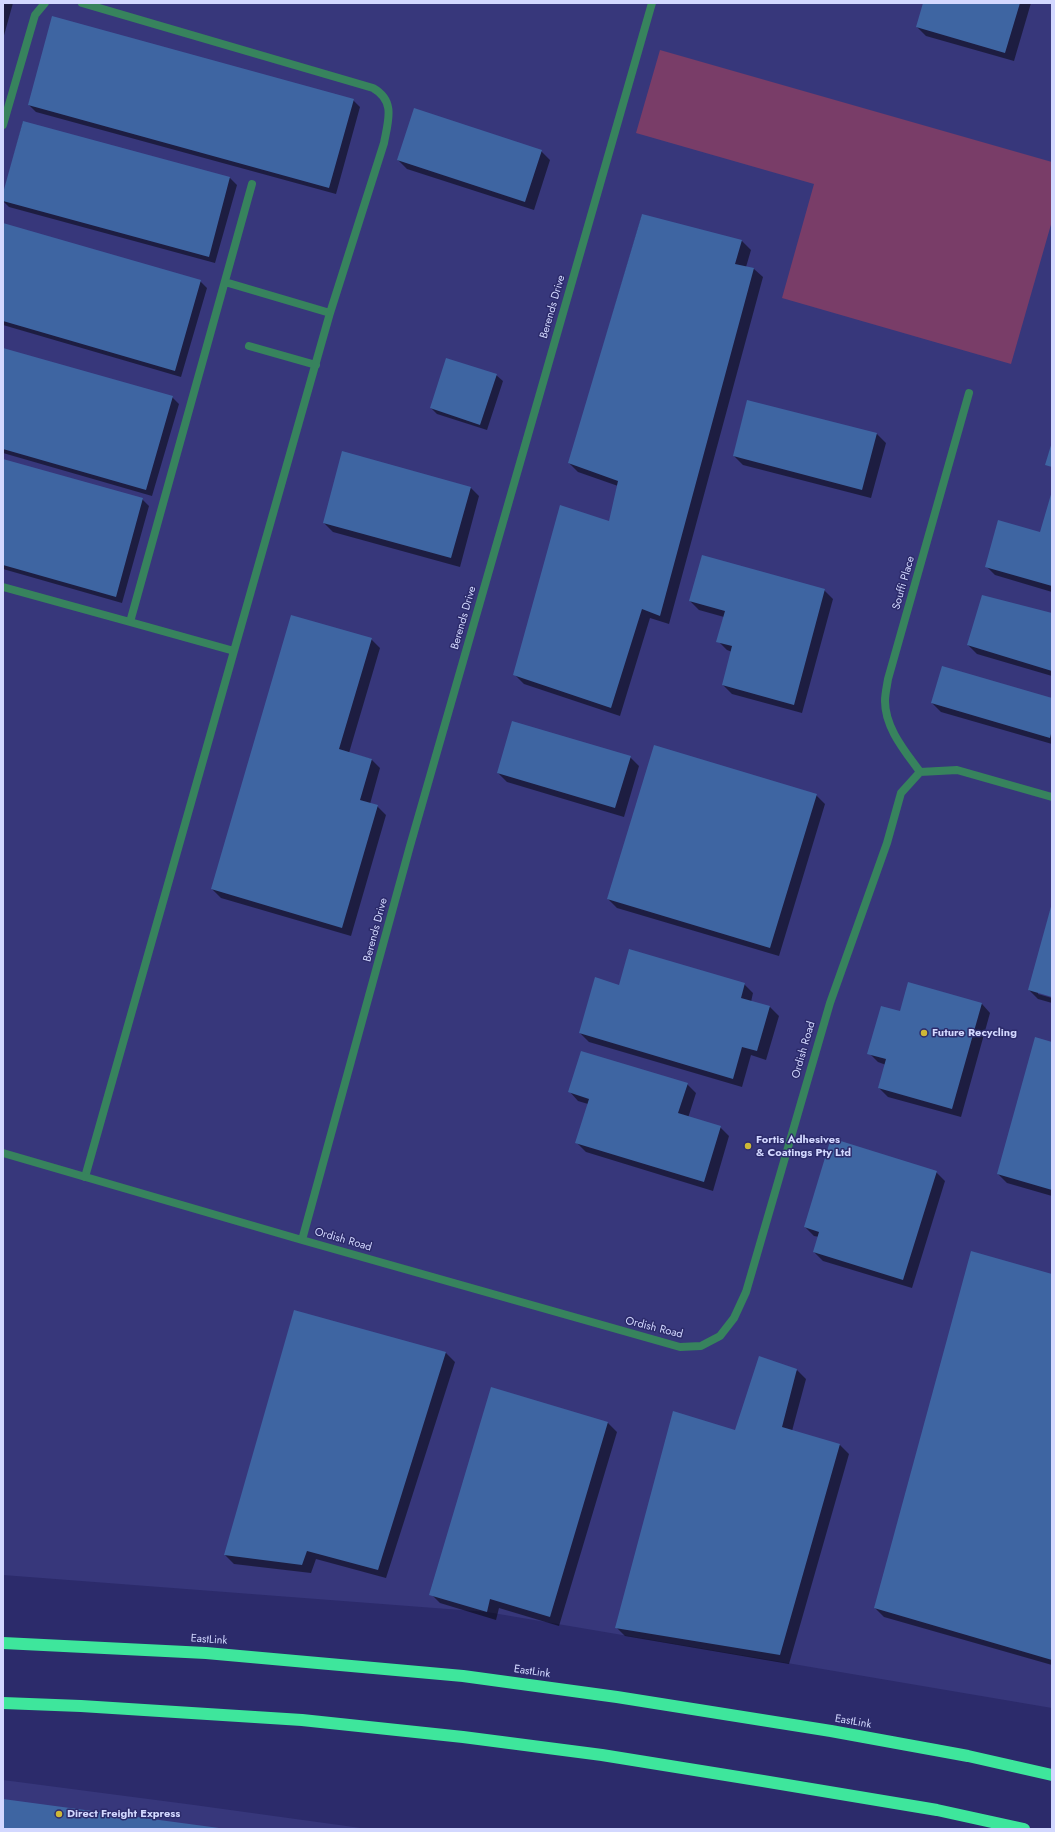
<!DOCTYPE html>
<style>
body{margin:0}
#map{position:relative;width:1055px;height:1832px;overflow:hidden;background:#2c2b6b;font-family:Jost,sans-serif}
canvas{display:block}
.frame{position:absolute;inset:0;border:4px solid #d3d8ff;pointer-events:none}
</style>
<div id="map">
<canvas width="1055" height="1832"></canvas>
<div class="frame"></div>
</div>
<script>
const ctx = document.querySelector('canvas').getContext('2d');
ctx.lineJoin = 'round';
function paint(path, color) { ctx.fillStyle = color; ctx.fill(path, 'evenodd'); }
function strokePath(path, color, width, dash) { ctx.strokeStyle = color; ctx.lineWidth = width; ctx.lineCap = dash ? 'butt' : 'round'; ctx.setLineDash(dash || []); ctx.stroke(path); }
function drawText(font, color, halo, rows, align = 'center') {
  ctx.font = font + ' Jost,sans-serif'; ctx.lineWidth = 3; ctx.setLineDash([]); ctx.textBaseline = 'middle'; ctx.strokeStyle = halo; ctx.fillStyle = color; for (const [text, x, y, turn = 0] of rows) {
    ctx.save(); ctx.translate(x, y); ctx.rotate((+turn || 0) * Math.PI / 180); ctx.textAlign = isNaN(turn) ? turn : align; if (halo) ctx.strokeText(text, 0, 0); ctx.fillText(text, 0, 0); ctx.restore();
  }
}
paint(new Path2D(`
 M3 3H1052V1708L487 1612 3 1575Z
 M3 1780 194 1805 368 1829H3Z`), '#37377b');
paint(new Path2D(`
 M660 50 1052 162V221L1011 364 782 298 814 184 636 133Z`), '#793d68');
paint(new Path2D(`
 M3 3H13L3 39Z
 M924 3H1031L1014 61 926 36 917 27Z
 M353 100 360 107 336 194 36 112 29 105Z
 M23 122 230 178 237 185 215 263 9 207 3 201V197Z
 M541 151 550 160 534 210 407 169 398 160Z
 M642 215 742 241 751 250 746 267 754 269 763 277 669 624 650 618 620 716 524 684 515 675 610 522 618 486 578 472 569 463Z
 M3 224 200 281 207 288 181 377 3 325Z
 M3 349 172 397 179 404 152 496 3 453Z
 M496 375 503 381 487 430 437 414 431 408Z
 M877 434 886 443 871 498 743 465 734 456Z
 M3 460 142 499 149 506 122 603 3 569Z
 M470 487 479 496 460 567 333 532 324 523Z
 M1052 493V592L995 575 986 566 1041 534Z
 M824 590 833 599 802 713 732 694 723 685 732 652 727 650 718 641 724 617 699 610 690 601Z
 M1052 615V676L977 654 968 645Z
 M371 639 380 648 349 753 371 759 380 768 370 804 377 806 386 815 351 936 221 898 212 889Z
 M1052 699V744L941 712 932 703Z
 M630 757 639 766 624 817 507 782 498 773Z
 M816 795 825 804 779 956 617 908 608 899Z
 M1052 905V996L1038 992V994L1052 998V1003L1038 999 1029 990Z
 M744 984 753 993 751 1002 770 1007 779 1016 766 1060 751 1055 742 1087 589 1042 580 1033 620 986Z
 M982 1004 990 1013 961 1117 888 1097 879 1088 886 1065 878 1062 869 1053 900 1013Z
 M1052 1043V1196L1007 1183 998 1174Z
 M687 1084 696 1093 688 1118 720 1127 729 1136 713 1191 586 1152 577 1143 588 1104 578 1101 570 1092Z
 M936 1172 945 1181 912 1288 823 1261 814 1252 819 1237 814 1236 805 1227Z
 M1052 1275V1665L884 1617 875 1608Z
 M295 1311 446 1353 455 1362 386 1578 316 1559 311 1573 234 1564 225 1555Z
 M797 1370 806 1379 792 1431 840 1445 849 1454 789 1664 625 1636 616 1627Z
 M492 1388 608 1423 617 1432 559 1626 499 1608 496 1620 440 1603 431 1594Z`), '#0007');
paint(new Path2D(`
 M923 3H1020L1005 53 916 27Z
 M52 16 354 99 329 188 28 105Z
 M414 108 542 150 525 202 397 160Z
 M23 121 230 177 209 257 3 201V193Z
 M642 214 742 240 735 264 754 268 660 616 642 609 611 708 513 675 560 505 609 521 618 481 568 463Z
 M3 223 201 280 175 371 3 321Z
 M3 348 173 396 146 490 3 449Z
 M446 358 497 374 480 425 430 408Z
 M747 400 877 433 862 490 733 456Z
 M1052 442V467L1045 465Z
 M342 451 471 487 451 558 323 523Z
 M3 459 143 498 116 597 3 565Z
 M1052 491V586L985 567 998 520 1040 532Z
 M702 555 825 589 794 705 722 685 732 646 716 642 725 611 689 601Z
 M982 595 1052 613V671L967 645Z
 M291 615 372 638 339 749 372 759 360 800 378 805 342 928 211 889Z
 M942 666 1052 698V730L1050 738 931 703Z
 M512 721 631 756 615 808 497 773Z
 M654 745 817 794 770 948 607 899Z
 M1052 903V997L1028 990Z
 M629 949 745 983 741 998 770 1006 757 1051 742 1047 733 1079 579 1033 595 977 619 985Z
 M908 982 982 1003 952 1109 878 1088 886 1059 867 1054 881 1006 900 1011Z
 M1035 1037 1052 1042V1190L997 1174Z
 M581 1051 688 1083 678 1113 721 1126 704 1182 575 1143 589 1099 568 1092Z
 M831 1138 937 1171 903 1280 813 1252 819 1232 804 1227Z
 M971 1251 1052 1274V1660L874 1608Z
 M294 1310 446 1352 378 1570 307 1551 302 1565 224 1555Z
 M759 1356 797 1369 782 1427 840 1444 780 1655 615 1628 673 1411 735 1430Z
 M491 1387 608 1422 550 1617 490 1599 487 1612 429 1595Z
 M3 1799 219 1828V1829H3Z`), '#3e65a2');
strokePath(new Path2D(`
 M82 3 373 88C396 101 388 121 384 143L330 313
 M3 125 35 15 45 3
 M225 282 330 313 234 651
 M249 346 316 365
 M3 587 130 622
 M85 1177 234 651 130 622 252 184`), '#37835d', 8);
strokePath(new Path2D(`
 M920 772C905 751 885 728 885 701 885 694 887 686 888 679L969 393
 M920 772 957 770 1052 797
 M3 1153 302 1240 680 1347 701 1346 720 1336 734 1318 746 1292 830 1003 887 843 901 793 920 772
 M302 1240 410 846 652 3`), '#37835d', 8);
strokePath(new Path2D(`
 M3 1643 206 1653 463 1676 617 1697 831 1731 968 1756 1052 1775
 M3 1703 81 1706 302 1720 463 1737 602 1755 763 1781 937 1810 1024 1829`), '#3ee69c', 12);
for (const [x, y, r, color] of [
 [924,1033,4,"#ceb837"],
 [748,1146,4,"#ceb837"],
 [59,1814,4,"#ceb837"]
]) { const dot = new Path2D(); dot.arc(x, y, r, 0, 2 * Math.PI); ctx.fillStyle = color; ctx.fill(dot); strokePath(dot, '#2c2b6b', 1.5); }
drawText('11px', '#d3d8ff', '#2c2b6b', [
 ["Berends Drive",553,307,-74],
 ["Souffi Place",904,583,-74],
 ["Berends Drive",464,618,-74],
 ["Berends Drive",376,930,-75],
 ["Ordish Road",804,1050,-74],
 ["Ordish Road",343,1240,16],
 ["Ordish Road",654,1328,14],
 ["EastLink",209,1640,4],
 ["EastLink",532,1672,8],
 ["EastLink",853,1722,10]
]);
drawText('bold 11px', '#d3d8ff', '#2c2b6b', [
 ["Future Recycling",932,1033],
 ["Fortis Adhesives",756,1140],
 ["& Coatings Pty Ltd",756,1153],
 ["Direct Freight Express",67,1814]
], 'left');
</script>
